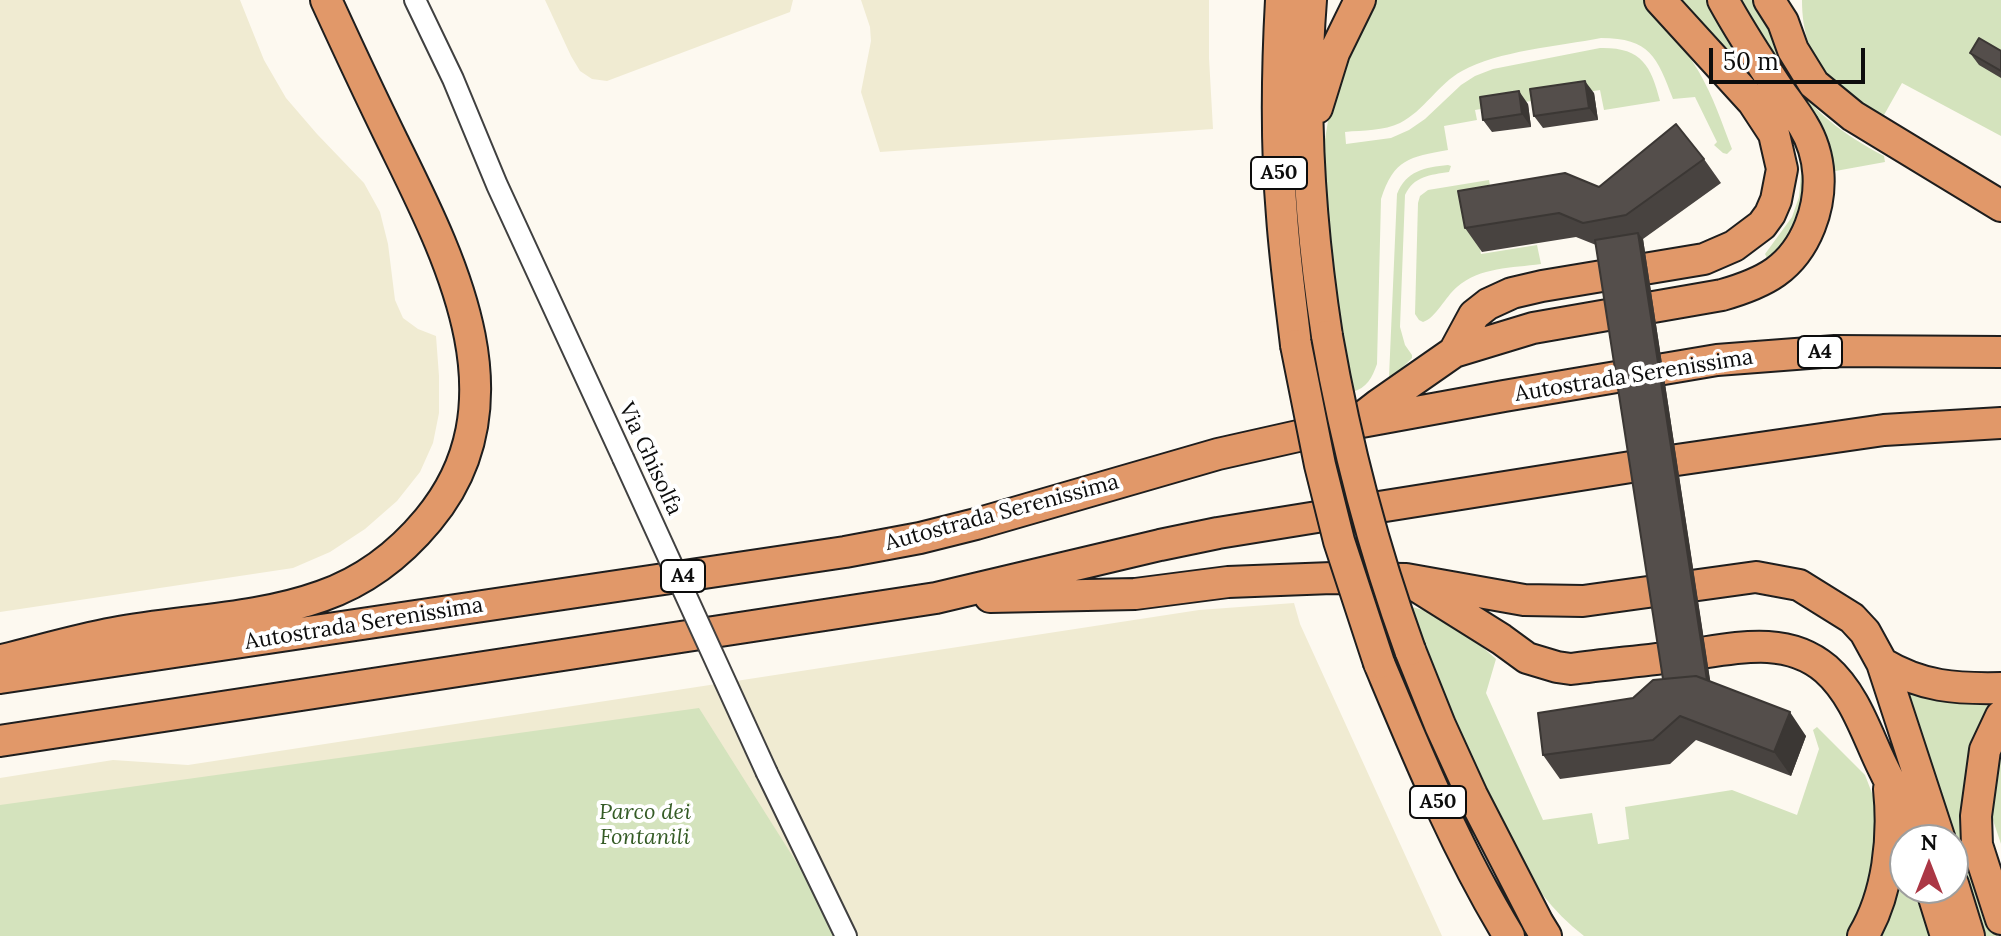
<!DOCTYPE html>
<style>
body{margin:0}
#map{position:relative;width:2001px;height:936px;overflow:hidden;background:#fdf9f0;font-family:Lora,serif}
canvas{display:block}
.north{position:absolute;left:1889px;top:824px;width:80px;height:80px;box-sizing:border-box;background:#fff;border:2px solid #9e9e9e;border-radius:50%;rotate:0deg;font-size:22px;font-weight:700;line-height:32px;text-align:center;color:#0d0d0d}
.north::after{content:'';display:block;margin:auto;width:28px;height:36px;background:#ab3745;clip-path:polygon(50% 0,100% 100%,50% 72%,0 100%)}
.scale{position:absolute;left:1709px;top:48px;width:156px;height:36px;box-sizing:border-box;border:4px solid #0d0d0d;border-top:0;padding-left:10px;font-size:24px;line-height:28px;white-space:nowrap;color:#0d0d0d;-webkit-text-stroke:6px #fff;paint-order:stroke}
</style>
<div id="map">
<canvas width="2001" height="936"></canvas>
<div class="north">N</div>
<div class="scale">50 m</div>
</div>
<script>
const ctx = document.querySelector('canvas').getContext('2d');
ctx.lineJoin = 'round';
function paint(path, color) { ctx.fillStyle = color; ctx.fill(path, 'evenodd'); }
function strokePath(path, color, width, dash) { ctx.strokeStyle = color; ctx.lineWidth = width; ctx.lineCap = dash ? 'butt' : 'round'; ctx.setLineDash(dash || []); ctx.stroke(path); }
function drawText(font, color, halo, rows, align = 'center') {
  ctx.font = font + ' Lora,serif'; ctx.lineWidth = 8; ctx.setLineDash([]); ctx.textBaseline = 'middle'; ctx.strokeStyle = halo; ctx.fillStyle = color; for (const [text, x, y, turn = 0] of rows) {
    ctx.save(); ctx.translate(x, y); ctx.rotate((+turn || 0) * Math.PI / 180); ctx.textAlign = isNaN(turn) ? turn : align; if (halo) ctx.strokeText(text, 0, 0); ctx.fillText(text, 0, 0); ctx.restore();
  }
}
paint(new Path2D(`
 M0 0H240L264 60 286 98 317 134 364 183 380 212 388 244 395 300 403 318 418 329 436 336 439 376V413L433 443 420 472 397 501 365 529 330 552 293 568 0 612Z
 M545 0H793L790 12 607 81 592 79 580 71 571 56Z
 M861 0H1209V58L1213 129 880 152 861 92 871 41 870 27Z
 M1294 603 1300 624 1442 936H0V778L113 760 188 765 1199 610Z`), '#f0ebd2');
paint(new Path2D(`
 M1375 0H1646C1664 23 1684 46 1699 72 1713 96 1722 123 1732 149L1727 154 1723 153 1714 145 1717 142 1695 97 1673 99C1657 57 1650 38 1601 38 1560 46 1497 51 1462 71 1438 84 1424 111 1400 123 1384 131 1363 130 1345 132L1346 144 1391 138 1409 130 1425 119 1461 85 1475 76 1493 69 1600 48C1641 47 1651 65 1660 101L1604 110 1600 90 1475 110 1477 120 1444 126 1448 150C1409 157 1394 159 1381 199L1377 364C1372 378 1367 388 1352 392L1336 329 1322 158 1332 96 1346 57Z
 M1673 0H1713L1808 160 1799 225 1775 255 1767 258 1765 254 1792 217 1799 197 1801 173 1799 158 1791 137 1775 112Z
 M1734 0H1760C1768 23 1776 48 1788 70 1808 110 1846 136 1884 156L1885 162 1830 172Z
 M1802 0H2001V136L1902 83 1884 115 1878 117C1833 82 1802 63 1802 0Z
 M1448 165 1451 166 1449 172C1430 175 1414 176 1405 195L1400 327 1405 345 1412 355V358L1398 372 1389 377 1397 194C1406 171 1425 167 1448 165Z
 M1489 180 1493 203 1472 206 1481 254 1537 245 1541 264C1512 268 1480 267 1457 287 1445 297 1436 318 1423 322L1419 320 1415 314 1418 203 1420 196 1428 190Z
 M1408 606C1447 615 1467 633 1496 659L1486 693 1543 820 1592 813 1598 844 1629 839 1625 807 1732 790 1797 815 1819 749 1813 730 1817 727 1865 775 1875 801 1879 826 1873 879 1850 936H1584C1521 887 1491 810 1462 738 1444 694 1426 650 1408 606Z
 M1905 685 1990 706 1992 710 1970 765 1964 788 1961 811 1962 836 1997 936H1978L1953 854V840L1902 690Z
 M699 708 843 936H0V805Z
 M2001 737V844L1993 820 1989 799Z
 M1905 840V888H1921L1936 936H1874Z`), '#d4e3bd');
const minor = new Path2D(`
 M415 0 453 79 497 185 623 458
 M767 773 846 936`);
const highway = new Path2D(`
 M1281 0C1277 72 1276 145 1282 216 1285 259 1291 302 1296 345
 M1311 0C1302 112 1310 226 1327 336
 M1769 0 1783 22 1793 50 1814 84 1853 116 2001 206
 M1317 108 1334 53 1360 0
 M1454 352 1474 315 1488 304 1512 293 1542 286 1704 259 1734 246 1762 225 1770 214 1776 200 1782 169 1774 134 1753 102 1660 0
 M1360 419 1378 405 1454 352 1533 328 1722 295C1764 283 1793 269 1810 226 1823 193 1822 156 1803 125 1795 111 1784 98 1775 84 1757 57 1739 29 1723 0
 M1418 587 1501 639 1527 658 1557 667 1571 669C1607 664 1644 661 1680 656 1729 650 1784 633 1826 669 1852 692 1864 726 1878 757 1891 786 1906 809 1916 840
 M990 597 1135 594 1228 582 1332 578 1406 579 1524 600 1583 601 1756 577 1799 585 1852 618 1865 632 1882 663 1940 840
 M1410 650 1440 725 1472 795 1538 923 1546 936
 M2 660C39 651 76 640 114 633 182 620 255 620 322 596 365 581 399 555 428 520 526 403 450 258 393 142 370 95 348 48 326 0
 M1379 663C1418 756 1456 849 1509 936
 M1882 663C1922 687 1956 689 2001 688
 M0 678 845 552 920 538 976 524 1218 454 1356 423 1504 396 1717 360 1835 351 2001 352
 M2001 716 1985 750 1976 816 1977 845 2001 919
 M0 741 936 598 1160 545 1218 533 1379 507 1656 463 1884 430 2001 423
 M1953 884 1969 936
 M1931 888 1946 936
 M1863 936C1888 894 1894 838 1889 789`);
strokePath(minor, '#404040', 24);
strokePath(highway, '#1e1e1e', 34);
strokePath(minor, '#fff', 20);
strokePath(highway, '#e19869', 30);
const minorBridge = new Path2D(`
 M623 458 767 773`);
const highwayBridge = new Path2D(`
 M1327 336C1346 444 1373 548 1410 650
 M1296 345 1320 465 1339 541 1379 663`);
strokePath(minorBridge, '#404040', 24, []);
strokePath(highwayBridge, '#1e1e1e', 34, []);
strokePath(minorBridge, '#fff', 20);
strokePath(highwayBridge, '#e19869', 30);
paint(new Path2D(`
 M2001 51V78L1979 65 1970 53Z
 M1594 93 1598 120 1543 128 1534 116Z
 M1528 104 1531 127 1492 132 1483 120Z
 M1704 159 1721 183 1643 239 1710 681 1806 736 1791 776 1696 740 1670 764 1560 779 1543 755 1663 679 1596 245 1576 237 1482 252 1465 228 1599 187Z`), '#484340');
paint(new Path2D(`
 M1585 81 1594 93 1598 120 1589 108Z
 M1519 91 1528 104 1531 127 1522 114Z
 M1638 233 1643 239 1713 699 1709 693Z
 M1790 712 1806 736 1791 776 1774 752Z`), '#3b3734');
const building = new Path2D(`
 M1979 38 2001 51V71L1970 53Z
 M1585 81 1589 108 1534 116 1530 89Z
 M1519 91 1522 114 1483 120 1480 97Z
 M1676 124 1704 159 1626 215 1583 223 1559 213 1465 228 1458 191 1565 173 1599 187Z
 M1638 233 1707 680 1696 676 1663 679 1595 240Z
 M1696 676 1790 712 1774 752 1680 716 1653 740 1543 755 1538 713 1633 698 1653 680Z`);
paint(building, '#544e4b');
strokePath(building, '#3b3734', 2);
for (const [x, y, w] of [
 [1279,173,56],
 [1820,352,44],
 [683,576,44],
 [1438,802,56]
]) { const box = new Path2D(); box.roundRect(x - w / 2, y - 16, w, 32, 6); ctx.fillStyle = '#fff'; ctx.fill(box); strokePath(box, '#0d0d0d', 2); }
drawText('bold 20px', '#0d0d0d', null, [
 ["A50",1279,173],
 ["A4",1820,352],
 ["A4",683,576],
 ["A50",1438,802]
]);
drawText('22px', '#0d0d0d', '#fff', [
 ["Autostrada Serenissima",1634,376,-9],
 ["Via Ghisolfa",650,459,65],
 ["Autostrada Serenissima",1002,513,-15],
 ["Autostrada Serenissima",364,624,-9]
]);
drawText('italic 22px', '#355c26', '#fff', [
 ["Parco dei",645,813],
 ["Fontanili",645,838]
]);
</script>
